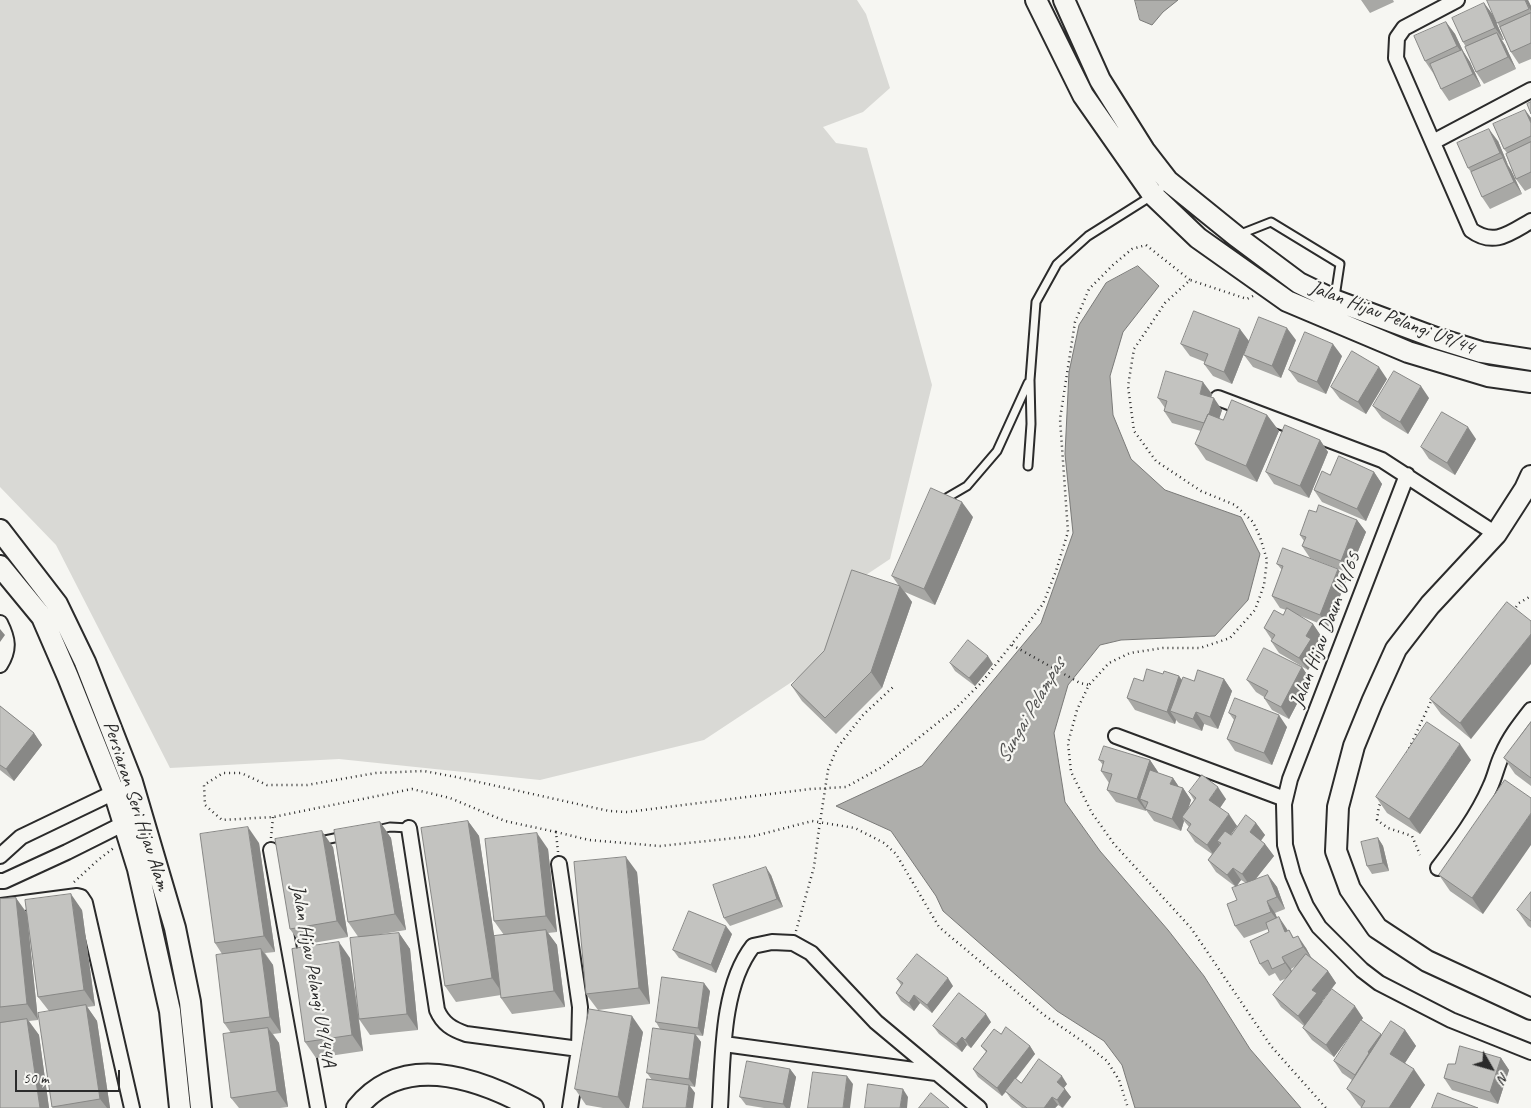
<!DOCTYPE html>
<style>
body{margin:0}
#map{position:relative;width:1531px;height:1108px;overflow:hidden;background:#f6f6f2;font-family:Caveat,sans-serif}
canvas{display:block}
.north{position:absolute;left:1466px;top:1043px;width:50px;height:50px;-webkit-text-stroke:4px #f6f6f2;paint-order:stroke;rotate:128deg;font-size:14px;font-weight:700;line-height:20px;text-align:center;color:#2b2b2b}
.north::after{content:'';display:block;margin:auto;width:18px;height:22px;background:#2b2b2b;clip-path:polygon(50% 0,100% 100%,50% 72%,0 100%)}
.scale{position:absolute;left:15px;top:1070px;width:105px;height:22px;box-sizing:border-box;border:2px solid #2b2b2b;border-top:0;padding-left:6px;font-size:15px;line-height:18px;white-space:nowrap;color:#2b2b2b;-webkit-text-stroke:4px #f6f6f2;paint-order:stroke}
</style>
<div id="map">
<canvas width="1531" height="1108"></canvas>
<div class="north">N</div>
<div class="scale">50 m</div>
</div>
<script>
const ctx = document.querySelector('canvas').getContext('2d');
ctx.lineJoin = 'round';
function paint(path, color) { ctx.fillStyle = color; ctx.fill(path, 'evenodd'); }
function strokePath(path, color, width, dash) { ctx.strokeStyle = color; ctx.lineWidth = width; ctx.lineCap = dash ? 'butt' : 'round'; ctx.setLineDash(dash || []); ctx.stroke(path); }
function drawText(font, color, halo, rows, align = 'center') {
  ctx.font = font + ' Caveat,sans-serif'; ctx.lineWidth = 4.5; ctx.setLineDash([]); ctx.textBaseline = 'middle'; ctx.strokeStyle = halo; ctx.fillStyle = color; for (const [text, x, y, turn = 0] of rows) {
    ctx.save(); ctx.translate(x, y); ctx.rotate((+turn || 0) * Math.PI / 180); ctx.textAlign = isNaN(turn) ? turn : align; if (halo) ctx.strokeText(text, 0, 0); ctx.fillText(text, 0, 0); ctx.restore();
  }
}
paint(new Path2D(`
 M0 0H857L866 14 890 88 863 112 823 127 836 143 867 148 932 385 890 559 857 581 831 656 704 740 540 780 339 759 170 768 56 545 0 487Z`), '#d9d9d5');
const water = new Path2D(`
 M1135 0H1178L1163 12 1152 25 1140 20Z
 M1138 266 1159 286 1123 332 1110 376 1113 415 1131 459 1165 490 1241 517 1260 554 1248 600 1215 636 1121 640 1100 645 1068 685 1054 733 1065 802 1100 851 1168 930 1204 976 1250 1049 1301 1108H1135L1122 1065 1104 1041 1057 1011 943 911 936 896 891 831 836 806 922 766 1041 623 1073 533 1065 454 1069 372 1079 325 1106 283Z`);
paint(water, '#aeaeab');
strokePath(water, '#7a7a78', 1);
const lane = new Path2D(`
 M1238 235 1271 222 1340 264 1335 297
 M1028 466 1031 424 1030 380 1036 302 1057 264 1088 236 1153 195 1168 182
 M943 500 967 486 997 451 1028 383
 M377 830 390 827 409 828
 M320 841 344 836`);
const street = new Path2D(`
 M1457 0 1404 28 1397 38 1396 58 1471 230C1494 247 1510 233 1531 221
 M1433 142 1531 90
 M1218 398 1382 460 1496 534
 M1407 475 1290 779 1284 804 1285 845 1293 875 1306 906 1319 927 1362 970 1379 983 1451 1020 1531 1052
 M0 623C8 639 10 649 0 665
 M1116 736 1285 799
 M409 828 437 1010C443 1024 452 1029 466 1034L579 1049
 M271 850 318 1108
 M0 856 21 837 121 789
 M559 864 580 1007 579 1049 570 1108
 M1438 868C1457 843 1477 817 1490 787 1495 777 1497 765 1502 755 1509 738 1520 724 1531 710
 M0 881H4L67 852 131 820
 M0 906 77 896 81 897 85 903 132 1108
 M724 1044 936 1073
 M720 1108C723 1058 721 987 753 946L772 942 793 943 811 953 876 1022 979 1108`);
const secondary = new Path2D(`
 M1036 0 1083 95 1153 195 1198 238 1287 301 1408 352 1488 376 1531 382
 M1064 0 1100 80 1144 150 1168 181 1236 236 1299 283 1334 300 1436 338 1481 352 1531 360
 M1531 476 1525 489 1496 534 1430 605 1396 649 1372 702 1354 746 1338 807 1336 851 1350 889 1377 928 1427 961 1531 1009
 M0 530 57 604 85 662 132 782 175 928 190 1002 201 1108
 M0 566 42 617 68 677 114 792 138 869 170 1011 180 1108
 M357 1108C403 1051 478 1078 533 1108`);
strokePath(lane, '#2b2b2b', 11);
strokePath(street, '#2b2b2b', 18);
strokePath(secondary, '#2b2b2b', 24);
strokePath(new Path2D(`
 M1253 296 1247 299 1190 280 1165 303 1134 349 1128 386 1134 431 1156 461 1201 491 1235 505 1253 522 1260 537 1267 560 1264 585 1255 610 1230 638 1200 648H1163L1130 653 1109 663 1089 685 1077 710 1068 743 1071 772 1092 813 1114 844 1191 928 1271 1046 1326 1108
 M1513 611 1519 603 1531 596
 M1012 645 1080 683 1089 685
 M1407 753 1432 699
 M828 770 837 748 863 715 893 687
 M1382 800 1379 806 1377 820 1388 828 1412 836 1420 855
 M556 832 505 821 450 798 412 789 273 817 222 820 205 805 204 785 223 773H241L267 785H307L376 773 424 771 456 777 609 811 628 812 810 789 846 787 882 767 955 709 983 681 1043 604 1056 571 1068 532 1060 419 1075 322 1089 289 1113 265 1132 249 1146 245 1190 280
 M271 838 273 817
 M558 852 556 832 589 840 660 846 754 836 812 821 855 828 884 843 896 854 939 927 1044 1015 1082 1041 1107 1061 1119 1080 1128 1108
 M74 882 98 860 115 847
 M796 931 814 867 819 829`), '#2b2b2b', 2.5, [1, 4]);
strokePath(lane, '#f6f6f2', 7);
strokePath(street, '#f6f6f2', 14);
strokePath(secondary, '#f6f6f2', 20);
strokePath(new Path2D(`
 M819 829 828 770`), '#2b2b2b', 2.5, [1, 4]);
paint(new Path2D(`
 M1361 0H1393L1394 2 1370 13Z
 M1487 0H1528L1531 6V59L1519 64 1511 52Z
 M1484 3 1493 15 1504 40H1502L1505 45 1516 69 1484 84 1476 72 1466 47 1463 42Z
 M1446 22 1455 34 1463 51 1470 62 1481 86 1449 101 1441 89 1433 73 1425 61Z
 M1525 110 1531 118V188L1525 191 1516 179 1507 153 1504 149Z
 M1498 141 1508 165 1511 170 1522 194 1490 209 1482 197 1471 172 1468 168Z
 M1296 340 1281 378 1253 367 1244 355Z
 M1249 341 1232 384 1213 376 1204 364 1205 362 1190 356 1181 344Z
 M1342 356 1326 394 1298 382 1289 370Z
 M1387 379 1366 414 1340 399 1331 387Z
 M1212 394 1211 397 1222 410 1219 419 1223 420 1267 415 1279 431 1257 482 1206 460 1195 444 1201 431 1172 423 1164 411 1165 408 1158 398Z
 M1429 398 1408 434 1382 418 1373 406Z
 M1476 439 1455 475 1429 459 1421 447Z
 M1320 440 1328 452 1309 498 1274 484 1266 472Z
 M1374 472 1382 484 1366 521 1322 502 1314 490 1330 475Z
 M1316 512 1357 520 1366 532 1349 573 1310 558 1302 546 1304 541 1300 535Z
 M973 517 935 605 905 592 912 602 882 688 836 734 802 701 791 685 899 586 892 576Z
 M1277 564 1346 581 1328 627 1298 615 1313 624 1321 636 1316 645 1320 651 1308 670 1279 653 1271 641 1272 640 1264 628 1283 615 1286 610 1280 608 1272 596 1282 570Z
 M1507 602 1471 739 1441 714 1430 699Z
 M950 663 993 664 975 686 955 671Z
 M1302 667 1310 679 1289 719 1272 710 1264 698V697L1256 692 1247 680Z
 M1163 674 1179 676 1182 680 1194 681 1224 679 1232 691 1218 729 1204 724 1202 731 1179 723 1176 720 1175 724 1135 710 1127 698 1143 681Z
 M0 706 34 733 42 745 14 781 0 770Z
 M1229 713 1287 727 1272 765 1235 751 1227 739 1234 720Z
 M1531 722V786L1515 774 1504 758Z
 M1099 760H1150L1158 772V773L1173 778 1179 787 1183 788 1191 800 1188 809 1194 800 1189 792 1226 799 1220 808 1237 826 1231 834 1256 823 1265 835 1261 841 1265 844 1274 856 1255 880 1268 875 1277 887 1285 909 1275 913 1277 918 1288 931 1289 930 1294 938 1306 948 1311 957 1328 971 1336 983 1322 1001 1323 1002 1363 1018 1334 1057 1312 1040 1303 1028 1304 1026 1281 1007 1273 995 1287 978 1280 981 1275 973 1269 976 1260 964 1269 932 1268 929 1244 938 1235 926 1237 900 1246 883 1241 880 1236 887 1216 872 1208 860 1212 854 1195 842 1187 830 1189 827 1184 821 1181 831 1154 821 1146 810V811L1116 802 1107 790 1109 783 1101 771 1103 765ZM1296 966 1292 972 1291 969Z
 M1471 760 1420 834 1387 813 1376 797Z
 M1505 780 1483 914 1450 891 1439 875Z
 M468 821 479 836 494 936 504 935 494 921 548 849 557 932 548 933 557 945 565 1007 512 1014 501 998V995L456 1002 445 986Z
 M380 822 391 838 406 930 370 936 399 933 410 949 418 1030 370 1035 359 1019 363 1051 316 1058 305 1042 350 958 359 1017V938L348 922Z
 M1378 838 1383 846 1389 871 1372 874 1367 866Z
 M259 843 275 952 265 953 273 965 281 1033 273 1034 279 1043 288 1107 280 1108H239L231 1098V1033L224 1023 222 954 215 943Z
 M333 847 348 937 301 945 290 929Z
 M637 872 650 1004 598 1010 586 994Z
 M771 875 783 907 730 926 724 918Z
 M16 898 27 913 82 910 95 1006 87 1007 97 1021 110 1108H53L52 1107 49 1011 38 997 27 917 38 1020 29 1021 39 1035 49 1108H0V899Z
 M1517 910 1531 921V928L1528 926Z
 M732 934 716 973 679 958 673 950Z
 M897 979 953 986 932 1013 920 1003 914 1011 901 1001 896 993 901 985Z
 M710 991 703 1036 696 1035 701 1042 695 1087 690 1086 695 1093 652 1080 647 1073 660 1029 656 1022Z
 M991 1022 971 1048 967 1045 962 1052 939 1034 933 1026Z
 M1405 1030 1416 1046 1405 1063 1425 1085 1410 1108H1361V1107L1358 1104 1347 1089 1352 1080 1342 1073 1334 1061 1382 1035Z
 M643 1032 629 1108H603L586 1105 575 1089Z
 M1001 1034 1030 1046 1035 1054 1016 1079 1021 1083 1067 1084 1064 1088 1071 1097 1063 1108 1058 1105 1055 1108H1022L1011 1099 1006 1092 1002 1096 978 1077 973 1069 986 1052 981 1046Z
 M1501 1058 1509 1070 1498 1104 1452 1090 1444 1078 1455 1064Z
 M790 1069 796 1077 790 1108H764L746 1105 740 1097Z`), '#a8a8a5');
paint(new Path2D(`
 M1525 0H1528L1531 6V11Z
 M1484 3 1493 15 1504 40 1495 28Z
 M1446 22 1455 34 1463 51 1470 62 1481 86 1473 74 1465 57 1457 46Z
 M1497 33 1505 45 1516 69 1508 57Z
 M1525 110 1531 118V123Z
 M1489 129 1498 141 1508 165 1500 153Z
 M1503 158 1511 170 1522 194 1514 182Z
 M1287 328 1296 340 1281 378 1272 366Z
 M1240 329 1249 341 1232 384 1224 372Z
 M1333 344 1342 356 1326 394 1317 382Z
 M1379 367 1387 379 1366 414 1358 402Z
 M1203 382 1212 394 1208 406 1200 394Z
 M1421 386 1429 398 1408 434 1400 422Z
 M1214 398 1222 410 1214 435 1206 423Z
 M1267 415 1279 431 1257 482 1246 466Z
 M1468 427 1476 439 1455 475 1447 463Z
 M1320 440 1328 452 1309 498 1300 486Z
 M1374 472 1382 484 1366 521 1357 509Z
 M962 502 973 517 935 605 924 589Z
 M1357 520 1366 532 1349 573 1341 561Z
 M1338 569 1346 581 1328 627 1320 615Z
 M900 586 912 602 882 688 871 672Z
 M1313 624 1321 636 1316 645 1320 651 1308 670 1299 658 1306 636Z
 M0 629 5 635 0 642Z
 M1531 634V664L1471 739 1460 723Z
 M988 656 993 664 975 686 969 678Z
 M1302 667 1310 679 1289 719 1281 707Z
 M1179 676 1187 688 1170 711 1176 720 1175 724 1167 712Z
 M1224 679 1232 691 1218 729 1210 717Z
 M1196 712 1204 724 1202 731 1193 719Z
 M1279 715 1287 727 1272 765 1264 753Z
 M34 733 42 745 14 781 6 769Z
 M1460 744 1471 760 1420 834 1409 819Z
 M1150 760 1158 772 1148 803 1140 799 1146 809H1145L1146 811 1137 799Z
 M1173 778 1181 790 1170 784Z
 M1218 787 1226 799 1217 812 1209 800Z
 M1183 788 1191 800 1185 819 1182 817 1184 821 1181 831 1172 819Z
 M1531 813V845L1483 914 1472 898Z
 M1229 814 1237 826 1223 846 1217 841 1222 847 1215 857 1207 845Z
 M468 821 479 836 503 994 492 978Z
 M380 822 391 838 406 930 395 914Z
 M1256 823 1265 835 1258 844 1250 832Z
 M248 827 259 843 275 952 264 936Z
 M322 831 333 847 348 937 337 921Z
 M537 833 548 849 557 932 546 916Z
 M1378 838 1383 846 1389 871 1383 863Z
 M1265 844 1274 856 1250 886 1242 874Z
 M626 857 637 872 650 1004 639 988Z
 M766 867 771 875 783 907 777 899Z
 M1233 868 1241 880 1236 887 1227 875Z
 M1268 875 1277 887 1285 909 1277 897Z
 M71 894 82 910 95 1006 84 990Z
 M16 898 27 914 38 1020 27 1004Z
 M1267 901 1275 913 1280 924 1271 912Z
 M1279 917 1287 929 1294 944 1285 932Z
 M726 926 732 934 716 973 711 965Z
 M546 930 557 945 565 1007 554 991Z
 M399 933 410 949 418 1030 407 1014Z
 M1298 936 1306 948 1312 959 1303 947Z
 M339 942 350 958 363 1051 352 1035Z
 M261 949 273 965 281 1033 270 1017Z
 M1282 957 1291 969 1293 975 1285 963Z
 M1328 971 1336 983 1322 1001 1325 1005 1307 1028 1298 1016 1312 990Z
 M948 978 953 986 932 1013 927 1005Z
 M704 983 710 991 703 1036 698 1028Z
 M914 995 920 1003 914 1011 909 1003Z
 M86 1005 97 1021 110 1108H107L100 1099Z
 M1355 1006 1363 1018 1334 1057 1326 1045Z
 M986 1014 991 1022 971 1048 965 1040Z
 M632 1016 643 1032 629 1108H626L618 1097Z
 M27 1019 39 1035 49 1108H40Z
 M268 1028 279 1043 288 1107 277 1091Z
 M1405 1030 1416 1046 1401 1069 1390 1054Z
 M695 1034 701 1042 695 1087 689 1079Z
 M1381 1034 1389 1046 1377 1064 1368 1052Z
 M962 1037 967 1045 962 1052 956 1044Z
 M1030 1046 1035 1054 1002 1096 997 1088Z
 M1501 1058 1509 1070 1498 1104 1490 1092Z
 M790 1069 796 1077 790 1108H786L783 1104Z
 M1414 1069 1425 1085 1410 1108H1389Z
 M847 1076 853 1084 850 1108H843Z
 M1062 1076 1067 1084 1062 1090 1057 1082Z
 M689 1085 695 1093 693 1108H686Z
 M903 1089 908 1097 907 1108H900Z
 M1065 1089 1071 1097 1062 1108 1057 1100Z
 M1052 1097 1058 1105 1055 1108H1044Z`), '#888886');
const building = new Path2D(`
 M1487 0H1525L1529 9 1497 23Z
 M1484 3 1495 28 1463 42 1452 18Z
 M1531 13V43L1511 52 1500 27Z
 M1446 22 1457 46 1425 61 1414 36Z
 M1497 33 1508 57 1476 72 1465 47Z
 M1462 50 1473 74 1441 89 1430 64Z
 M1531 102V114L1527 104Z
 M1525 110 1531 123V136L1504 149 1493 124Z
 M1489 129 1500 153 1468 168 1457 143Z
 M1531 142V172L1516 179 1506 154Z
 M1503 158 1514 182 1482 197 1471 172Z
 M1194 311 1240 329 1224 372 1204 364 1208 354 1181 344Z
 M1259 317 1287 328 1272 366 1244 355Z
 M1305 332 1333 344 1317 382 1289 370Z
 M1352 351 1379 367 1358 402 1331 387Z
 M1166 371 1203 382 1200 394 1214 398 1209 414H1208L1204 423 1164 411 1167 401 1158 398Z
 M1394 371 1421 386 1400 422 1373 406Z
 M1232 400 1267 415 1246 466 1195 444 1208 414 1223 420Z
 M1442 412 1468 427 1447 463 1421 447Z
 M1285 425 1320 440 1300 486 1266 472Z
 M1339 456 1374 472 1357 509 1314 490 1322 471 1330 475Z
 M931 488 962 502 924 589 892 576Z
 M1319 505 1357 520 1341 561 1302 546 1306 537 1300 535 1309 510 1316 512Z
 M1283 548 1338 569 1320 615 1272 596 1283 566 1277 564Z
 M852 570 900 586 871 672 825 718 791 685 824 651Z
 M1507 602 1531 621V634L1460 723 1430 699Z
 M1287 608 1313 624 1306 636 1311 639 1299 658 1271 641 1275 635 1264 628 1274 610 1283 615Z
 M968 640 988 656 969 678 950 663Z
 M1264 648 1302 667 1281 707 1264 698 1268 691 1247 680Z
 M1147 669 1163 674 1164 671 1179 676 1167 712 1127 698 1134 678 1143 681Z
 M1198 670 1224 679 1210 717 1196 712 1193 719 1170 711 1183 677 1194 681Z
 M1235 698 1279 715 1264 753 1227 739 1236 716 1229 713Z
 M0 706 34 733 6 769 0 765Z
 M1427 722 1460 744 1409 819 1376 797Z
 M1531 722V778L1504 758Z
 M1104 746 1150 760 1137 799 1107 790 1112 774 1101 771 1104 761 1099 760Z
 M1150 770 1173 778 1170 784 1183 788 1172 819 1145 809 1148 802 1140 799Z
 M1202 775 1218 787 1209 800 1229 814 1207 845 1187 830 1191 824 1182 817 1196 798 1189 792Z
 M1505 780 1531 798V813L1472 898 1439 875Z
 M1246 815 1256 823 1250 832 1265 844 1242 874 1233 868 1227 875 1208 860 1221 843 1217 841 1225 831 1231 835Z
 M468 821 492 978 445 986 421 828Z
 M380 822 395 914 348 922 334 830Z
 M248 827 264 936 215 943 200 834Z
 M322 831 337 921 290 929 275 839Z
 M537 833 546 916 494 921 485 839Z
 M1378 838 1383 863 1367 866 1361 842Z
 M626 857 639 988 586 994 574 862Z
 M766 867 777 899 724 918 713 885Z
 M1268 875 1277 897 1267 901 1271 912 1235 926 1227 904 1237 900 1232 888Z
 M1531 892V921L1517 910Z
 M71 894 84 990 38 997 25 900Z
 M16 898 27 1004 0 1007V899Z
 M689 911 726 926 711 965 673 950Z
 M1279 917 1285 932 1289 930 1293 938 1298 936 1303 947 1282 957 1285 963 1272 969 1268 960 1260 964 1250 941 1269 932 1266 923Z
 M546 930 554 991 501 998 494 936Z
 M399 933 407 1014 359 1019 350 938Z
 M339 942 352 1035 305 1042 292 949Z
 M261 949 270 1017 224 1023 216 955Z
 M917 954 948 978 927 1005 914 995 909 1003 896 993 903 983 897 979Z
 M1306 954 1328 971 1312 990 1317 993 1298 1016 1273 995Z
 M662 977 704 983 698 1028 656 1022Z
 M1332 989 1355 1006 1326 1045 1303 1028Z
 M959 993 986 1014 965 1040 962 1037 956 1044 933 1026Z
 M86 1005 100 1099 52 1107 38 1013Z
 M589 1009 632 1016 618 1097 575 1089Z
 M27 1019 40 1108H0V1023Z
 M1361 1020 1381 1034 1368 1052 1369 1053 1355 1075 1334 1061Z
 M1391 1021 1405 1030 1390 1054 1414 1069 1389 1108H1361L1365 1101 1347 1089Z
 M1006 1027 1030 1046 997 1088 973 1069 987 1051 981 1046 994 1029 1001 1034Z
 M268 1028 277 1091 231 1098 223 1034Z
 M653 1028 695 1034 689 1079 647 1073Z
 M1460 1046 1501 1058 1490 1092 1444 1078 1448 1064H1455Z
 M1039 1059 1062 1076 1057 1082 1065 1089 1057 1100 1052 1097 1044 1108H1027L1005 1091 1015 1078 1021 1083Z
 M747 1061 790 1069 783 1104 740 1097Z
 M813 1072 847 1076 843 1108H808Z
 M647 1079 689 1085 686 1108H643Z
 M868 1084 903 1089 900 1108H865Z
 M931 1093 949 1108H919Z
 M1438 1093 1478 1108H1432Z`);
paint(building, '#c3c3c0');
strokePath(building, '#888886', 1);
drawText('20px', '#2b2b2b', '#f6f6f2', [
 ["Jalan Hijau Pelangi U9/44",1392,318,21],
 ["Jalan Hijau Daun U9/65",1326,630,-69],
 ["Persiaran Seri Hijau Alam",136,806,72],
 ["Jalan Hijau Pelangi U9/44A",313,976,80]
]);
drawText('italic 21px', '#525251', '#f6f6f2', [
 ["Sungai Pelampas",1031,711,-60]
]);
</script>
